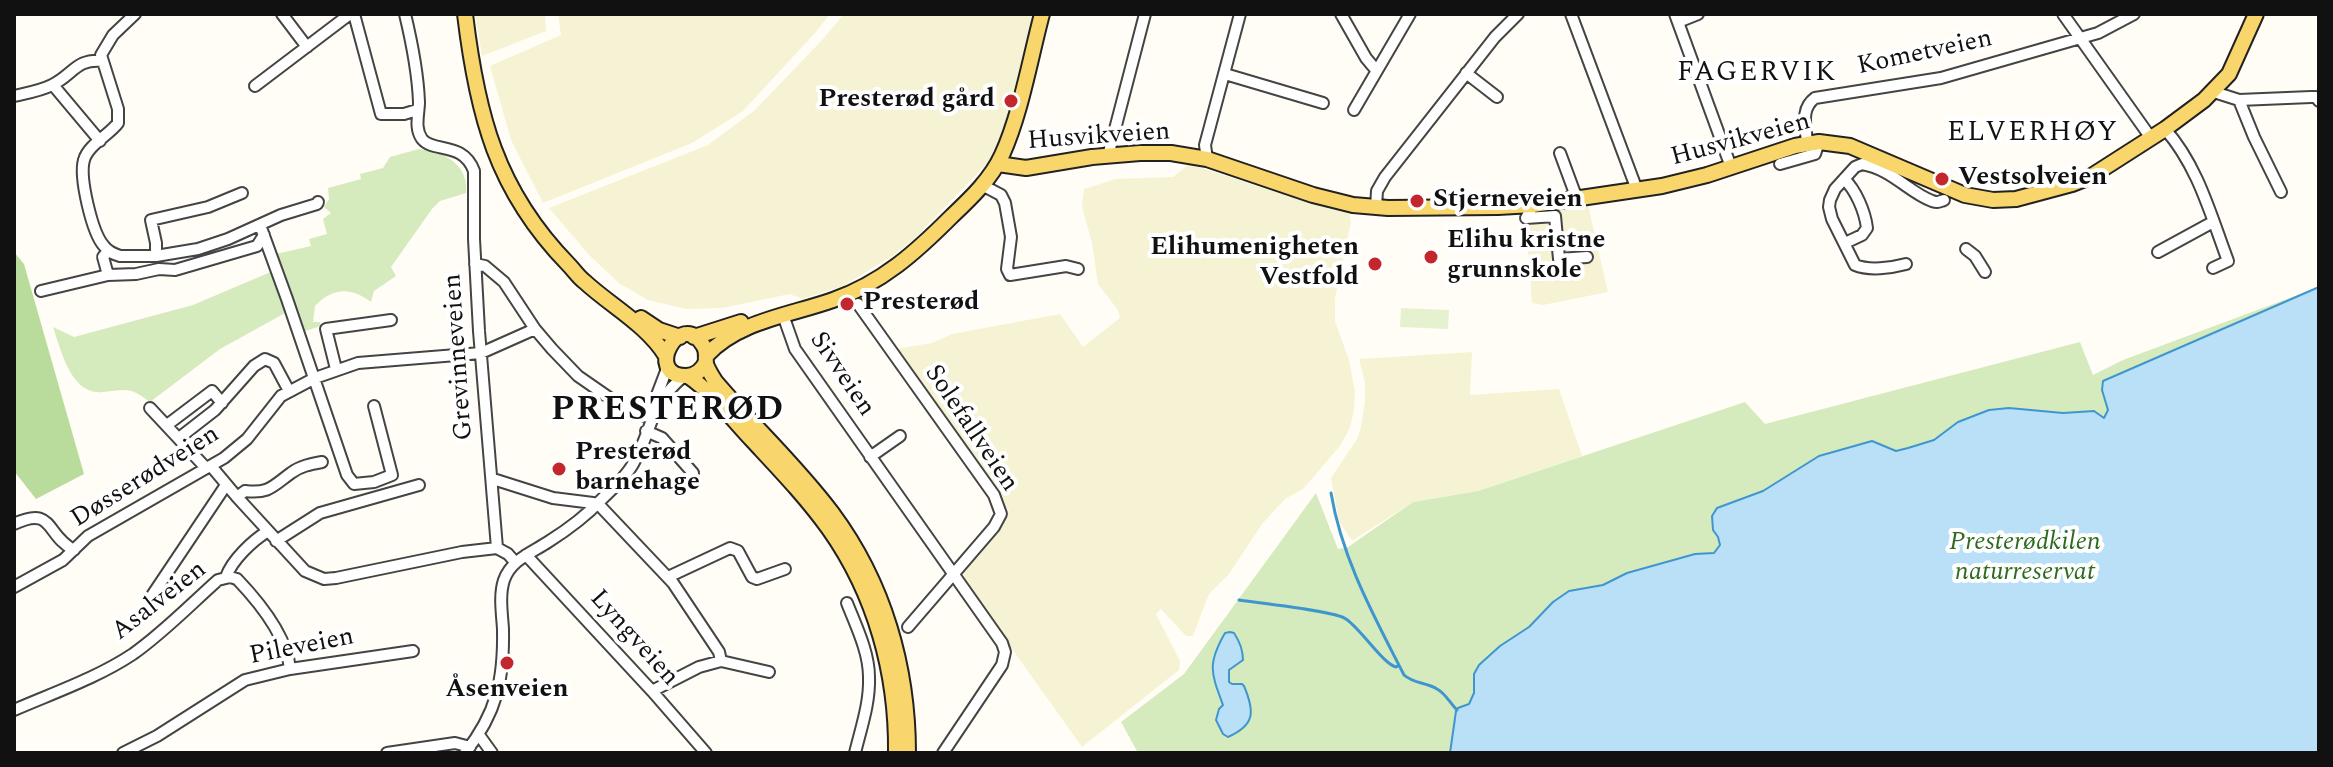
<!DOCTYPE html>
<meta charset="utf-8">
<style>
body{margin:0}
#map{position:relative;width:2333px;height:767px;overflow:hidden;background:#fffdf5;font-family:Spectral,serif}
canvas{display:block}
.frame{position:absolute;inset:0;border:16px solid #111;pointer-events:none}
</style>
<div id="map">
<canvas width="2333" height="767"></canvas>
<div class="frame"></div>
</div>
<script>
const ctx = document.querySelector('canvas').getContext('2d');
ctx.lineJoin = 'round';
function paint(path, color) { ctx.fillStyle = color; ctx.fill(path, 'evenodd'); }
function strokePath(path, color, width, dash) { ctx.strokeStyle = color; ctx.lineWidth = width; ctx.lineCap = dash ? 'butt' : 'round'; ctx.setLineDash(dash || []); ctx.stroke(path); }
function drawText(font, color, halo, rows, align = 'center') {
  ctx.font = font + ' Spectral,serif'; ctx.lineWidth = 8; ctx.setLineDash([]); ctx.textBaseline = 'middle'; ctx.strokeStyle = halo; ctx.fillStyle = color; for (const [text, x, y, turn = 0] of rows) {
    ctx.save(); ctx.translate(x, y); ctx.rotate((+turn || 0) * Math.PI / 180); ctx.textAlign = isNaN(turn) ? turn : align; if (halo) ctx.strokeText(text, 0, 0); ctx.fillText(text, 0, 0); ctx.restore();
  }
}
paint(new Path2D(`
 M475 14H545L546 31 482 56Z
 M558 14H830L815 33 743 111 692 143 543 203 511 140 490 66 561 35Z
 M844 14H1038L999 151 914 239 892 256 843 286 802 299 790 294 722 308 686 309 648 300 620 284 589 255 549 208 708 145 755 110 823 39Z
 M1189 164 1329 209 1349 213 1351 222 1335 298V321L1349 360 1355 392 1354 410 1350 428 1340 446 1303 489 1285 499 1262 524 1229 574 1209 594 1193 636H1186L1161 609 1156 614 1180 661 1179 670 1082 747 987 614 965 579 964 573 967 565 1009 511 896 352 901 348 932 343 952 334 1060 314 1083 347 1120 318 1118 310 1098 284 1092 243 1082 207 1084 189 1116 179 1173 177Z
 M1588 205 1608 292 1543 305 1532 303 1526 221 1560 209Z
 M1472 352 1470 395 1559 389 1582 456 1478 491 1413 502 1353 540 1350 538 1339 521 1331 478 1357 439 1361 427 1365 401V382L1359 359Z`), '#f6f3d4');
paint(new Path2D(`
 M419 149C444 152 469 164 466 193L440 201 432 209 391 267 396 276 374 291 371 302C351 287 333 287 315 306L313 322H320L321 326 302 332 276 254 311 246 309 239 327 234 323 219 331 213 324 207 329 199 328 188 361 179 360 174 383 168 390 157Z
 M273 271 287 312 220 349 150 402C131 387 126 389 103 392 71 396 61 350 53 327L74 337 193 305Z
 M2319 287V753H1138L1121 722 1184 674 1316 493 1338 549 1348 547 1413 502 1478 491 1745 402 1765 424 2080 342 2093 375 2123 360Z`), '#d5ebbd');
paint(new Path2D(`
 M14 252 24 264 84 474 36 499 14 471Z`), '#b9dc9c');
paint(new Path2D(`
 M1401 308 1449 310 1448 329 1400 327Z`), '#e6f2cf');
const water = new Path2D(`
 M2319 287V753H1450L1456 711 1458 708 1469 704 1474 693V674L1479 665 1500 646 1529 627 1553 602 1569 591 1603 585 1627 573 1695 554 1714 553 1720 545 1718 537 1713 530 1712 516 1717 508 1763 491 1819 456 1872 441 1896 451 1908 448 1934 440 1958 422 1989 410 2009 408 2063 413 2094 411 2104 418 2108 410 2102 390 2103 381Z
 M1230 632 1234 633C1240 642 1243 650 1243 660L1229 670V682L1232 684H1242L1244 686C1255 712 1255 725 1228 737L1223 734 1216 720 1219 709 1223 705C1211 673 1207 664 1225 633Z`);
paint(water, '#b9e0f7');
strokePath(water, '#3f96cf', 2);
strokePath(new Path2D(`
 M1331 493C1342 559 1374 616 1404 675 1414 684 1426 682 1437 689 1445 693 1450 703 1457 710
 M1239 600C1258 603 1336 611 1346 619 1361 629 1383 664 1396 667L1399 665`), '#3f96cf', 3);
const minor = new Path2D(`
 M135 14 113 35 101 55 118 109V123C109 135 88 145 84 160 79 177 92 233 104 246 108 252 114 254 120 256H156L198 249 228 239 281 215 317 204 318 202
 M282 14 307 47
 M354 14 381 114H404L417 110
 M405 14C411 39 418 76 419 102 419 114 414 128 422 139 433 153 463 141 474 171V239L479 331 497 548
 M1341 14 1366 58 1376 70
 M1571 14 1637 190
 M1675 14 1731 167
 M2063 14 2151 138
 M1678 22 1698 14
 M1466 73 1497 97
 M1225 74 1323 103
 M53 85 100 141
 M255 86 350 14
 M2214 92 2239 100 2311 97H2316L2319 101
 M14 96C27 93 40 91 52 85 73 75 76 58 103 61
 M2239 100 2254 137 2281 192
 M1354 110 1410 14
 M2165 129C2198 166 2211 216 2228 261L2213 268
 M1807 143C1806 126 1800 109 1815 98L1941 78 2098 33 2134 14
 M1560 153 1577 199
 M1108 156 1145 14
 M1207 159 1205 145 1240 14
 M1780 164 1815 154 1819 142
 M1844 179C1856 190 1865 212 1867 228L1862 235 1845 243
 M982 185 1001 195 1005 203 1011 237 1007 269 1010 275 1066 266 1078 269
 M1533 205 1526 218 1555 216 1559 259 1587 257
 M1376 207 1377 191 1385 177 1495 37 1518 14
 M260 225 287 299 347 475 354 484 374 482 392 475 374 406
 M1966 249 1975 256 1985 272
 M108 251 103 257 108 275 136 274 159 269 175 270 257 246 264 235
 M2158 252 2213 222
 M156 256V243L151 220 208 207 242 193
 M475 264 485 266 504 282 535 329 552 349 578 376 627 410 651 418
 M1906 264C1891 268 1869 271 1855 265L1832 219 1829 207 1830 200 1835 189 1855 167 1862 164C1892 169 1908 192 1932 201 1938 203 1938 202 1944 200
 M41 291 108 275
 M858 304 994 495 1001 514 994 527 908 627
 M783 315 795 349 1002 643 1005 652 1002 665 943 753
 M336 369 326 329 391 320
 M150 408 206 468
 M652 408 668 366
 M167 425 212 391 222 403
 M646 431 662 438 693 473
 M179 438 215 410 254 366 265 359 274 363 289 391
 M870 457 900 436
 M211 466 237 497 305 571 324 579 336 578 462 552 497 548 508 554 515 562
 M493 479 553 498 593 503 601 507 673 583 719 652 721 661
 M237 497 245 491C269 494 273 486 291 473 300 466 311 464 322 462
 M14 524C54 505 45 535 74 550
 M276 541 320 513 419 485
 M526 555 652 691 706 753
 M226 577C232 560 252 541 268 531
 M668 577 730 548 738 551 752 577 757 579 785 569
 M14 587 63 560 88 536 224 458 247 439 281 396 315 378 358 363 481 353 535 329
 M151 597 226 485
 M847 603C856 626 869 652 869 677 870 703 861 728 855 753
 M652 691 699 667 721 661 769 672
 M14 710C53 693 97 678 133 654 163 633 190 605 218 580L230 577 237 579C259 602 287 637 290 669
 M479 735 492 753
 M123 753 157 736 245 680 290 669 413 651
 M387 753 455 743 470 747
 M465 753C497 713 504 679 503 629 502 613 499 595 504 580 511 560 531 553 548 542 567 530 586 516 601 500 612 489 625 478 633 464 653 429 649 405 684 376`);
const major = new Path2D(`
 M465 14C477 114 496 190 568 264 574 270 578 277 585 282 611 306 647 325 666 356
 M998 164 1026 168 1092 157 1140 153H1171L1207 159 1313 195 1353 205 1388 208 1498 207 1533 205 1662 186 1707 175 1795 146 1819 142 1850 146 1965 195 1993 200 2016 199 2072 184 2090 177 2165 129 2204 100 2229 74 2256 14
 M641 318 659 330 680 337
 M694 337 741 322
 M707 355C738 321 791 315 833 300 882 283 916 252 952 216 971 198 991 179 1002 155 1021 113 1030 59 1042 14
 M706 362C702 370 696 376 686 376 643 376 680 308 703 345 708 352 705 357 706 364 708 370 712 376 715 381 753 426 797 466 832 513 884 583 908 667 908 753
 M688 376C713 393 732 419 753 441 779 469 806 497 829 529 875 594 897 673 896 753`);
strokePath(minor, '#444', 14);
strokePath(major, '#222', 18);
strokePath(minor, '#fff', 10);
strokePath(major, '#f9d66b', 14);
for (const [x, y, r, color] of [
 [1011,101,8,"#c4262e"],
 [1942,179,8,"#c4262e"],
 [1417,201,8,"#c4262e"],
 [1431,257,8,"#c4262e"],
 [1375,264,8,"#c4262e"],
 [847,304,8,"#c4262e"],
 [559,469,8,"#c4262e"],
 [507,663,8,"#c4262e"]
]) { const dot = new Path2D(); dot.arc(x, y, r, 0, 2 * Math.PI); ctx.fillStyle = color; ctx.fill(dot); strokePath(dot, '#fff', 3); }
drawText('26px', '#111', '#fff', [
 ["Kometveien",1925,54,-12],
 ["Husvikveien",1099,138,-4],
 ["Husvikveien",1741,141,-15],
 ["Grevinneveien",460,357,-94],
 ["Sivveien",841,375,56],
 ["Solefallveien",970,429,56],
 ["Døsserødveien",146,478,-32],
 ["Asalveien",160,602,-38],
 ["Lyngveien",633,639,48],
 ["Pileveien",302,648,-11]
]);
drawText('bold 26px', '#111', '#fff', [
 ["Presterød gård",995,101,"right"],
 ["Vestsolveien",1958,179],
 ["Stjerneveien",1433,201],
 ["Elihu kristne",1447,242],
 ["grunnskole",1447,272],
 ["Elihumenigheten",1359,249,"right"],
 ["Vestfold",1359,279,"right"],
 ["Presterød",863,304],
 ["Presterød",575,454],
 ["barnehage",575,484],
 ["Åsenveien",507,691,"center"]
], 'left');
drawText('italic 26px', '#2f6b1f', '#fff', [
 ["Presterødkilen",2025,544],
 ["naturreservat",2025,574]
]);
ctx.letterSpacing = '2px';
drawText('28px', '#111', '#fff', [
 ["FAGERVIK",1757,75],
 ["ELVERHØY",2033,135]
]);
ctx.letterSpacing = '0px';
ctx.letterSpacing = '2px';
drawText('bold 34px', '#111', '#fff', [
 ["PRESTERØD",668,412]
]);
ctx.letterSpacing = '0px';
</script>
